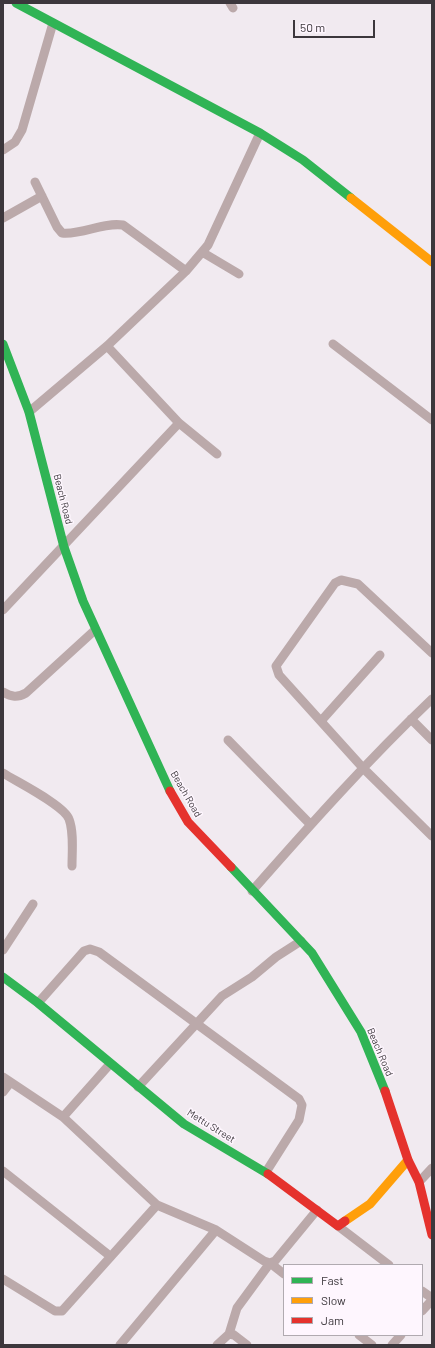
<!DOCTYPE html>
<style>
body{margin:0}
#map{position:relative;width:435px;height:1348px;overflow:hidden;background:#f1eaf0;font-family:Barlow,sans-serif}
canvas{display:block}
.frame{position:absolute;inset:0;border:4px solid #3c373c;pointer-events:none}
.legend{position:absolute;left:283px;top:1264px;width:140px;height:72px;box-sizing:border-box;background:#fef6fe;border:1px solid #b0aab0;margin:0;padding:5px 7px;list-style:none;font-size:12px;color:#3c373c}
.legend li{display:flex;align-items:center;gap:8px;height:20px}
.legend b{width:20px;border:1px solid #b0aab0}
.scale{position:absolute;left:293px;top:20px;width:82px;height:18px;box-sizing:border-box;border:2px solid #3c373c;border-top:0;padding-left:5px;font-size:12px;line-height:14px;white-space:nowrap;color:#3c373c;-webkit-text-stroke:3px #fef6fe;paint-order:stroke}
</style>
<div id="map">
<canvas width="435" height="1348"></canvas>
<div class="frame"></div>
<ul class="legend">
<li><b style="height:5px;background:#30b455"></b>Fast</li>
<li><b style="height:5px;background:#ff9f0a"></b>Slow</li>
<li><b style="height:5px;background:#e5322d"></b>Jam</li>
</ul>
<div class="scale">50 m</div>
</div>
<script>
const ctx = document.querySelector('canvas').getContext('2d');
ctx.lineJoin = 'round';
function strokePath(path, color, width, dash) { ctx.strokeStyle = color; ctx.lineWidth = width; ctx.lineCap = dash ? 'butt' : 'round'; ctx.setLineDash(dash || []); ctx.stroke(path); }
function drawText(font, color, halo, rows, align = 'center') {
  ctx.font = font + ' Barlow,sans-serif'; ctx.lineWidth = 3; ctx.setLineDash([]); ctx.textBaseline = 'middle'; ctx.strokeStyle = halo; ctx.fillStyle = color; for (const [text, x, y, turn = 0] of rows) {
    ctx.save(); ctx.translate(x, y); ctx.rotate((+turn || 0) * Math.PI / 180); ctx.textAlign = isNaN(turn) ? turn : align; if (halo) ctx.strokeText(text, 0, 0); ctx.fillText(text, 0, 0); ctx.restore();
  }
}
strokePath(new Path2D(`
 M230 3 233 8
 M3 150 15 142 22 130 53 23
 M35 182 57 227 62 233C83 235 102 222 123 225L186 271
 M3 218 42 196
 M202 252 239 274
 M333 344 432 420
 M107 346 179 423 217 454
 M29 412 107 346 186 271 208 245 260 133
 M3 610 179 423
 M432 653 358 584 341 580 335 583 276 666 279 675 363 768 432 836
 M3 692C12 697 17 698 26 693L95 630
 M411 719 432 740
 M321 721 380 655
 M228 740 310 824
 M3 773C17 782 64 805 69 819 74 832 72 851 72 866
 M252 891C310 825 368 760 432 699
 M3 950 33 904
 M38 1003 84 951 90 949 99 952 299 1099 302 1105 299 1120 266 1172
 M3 1077 63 1117 157 1205 216 1230 264 1261 270 1263 275 1261 317 1210
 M138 1087 222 996 252 977 276 957 301 941
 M3 1092 10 1083
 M63 1117 110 1064
 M3 1171 110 1256
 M419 1182 432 1168
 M338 1226 389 1265
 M3 1279 55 1311H62L157 1205
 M422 1291 432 1298
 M422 1311 432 1300
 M229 1334 237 1308 270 1263 284 1274
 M359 1335 372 1345
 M120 1345 216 1230
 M217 1345 229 1334 234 1335 247 1345
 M392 1345 401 1335`), '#bba9aa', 9);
strokePath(new Path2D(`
 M16 3 260 133 303 160 351 198
 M3 344 29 412 64 547 83 601 170 791
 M231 867 312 953 361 1032 385 1091
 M3 977 38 1003 184 1124 268 1174`), '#30b455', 9);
strokePath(new Path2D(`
 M351 198 432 262
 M345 1221 370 1204 408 1160`), '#ff9f0a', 9);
strokePath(new Path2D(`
 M170 791 188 822 231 867
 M385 1091 408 1160 419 1182 432 1235
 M268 1174 338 1226 345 1221`), '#e5322d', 9);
drawText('10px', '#3c373c', '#fef6fe', [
 ["Beach Road",63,499,76],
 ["Beach Road",186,794,60],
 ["Beach Road",380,1052,67],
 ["Mettu Street",211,1126,32]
]);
</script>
